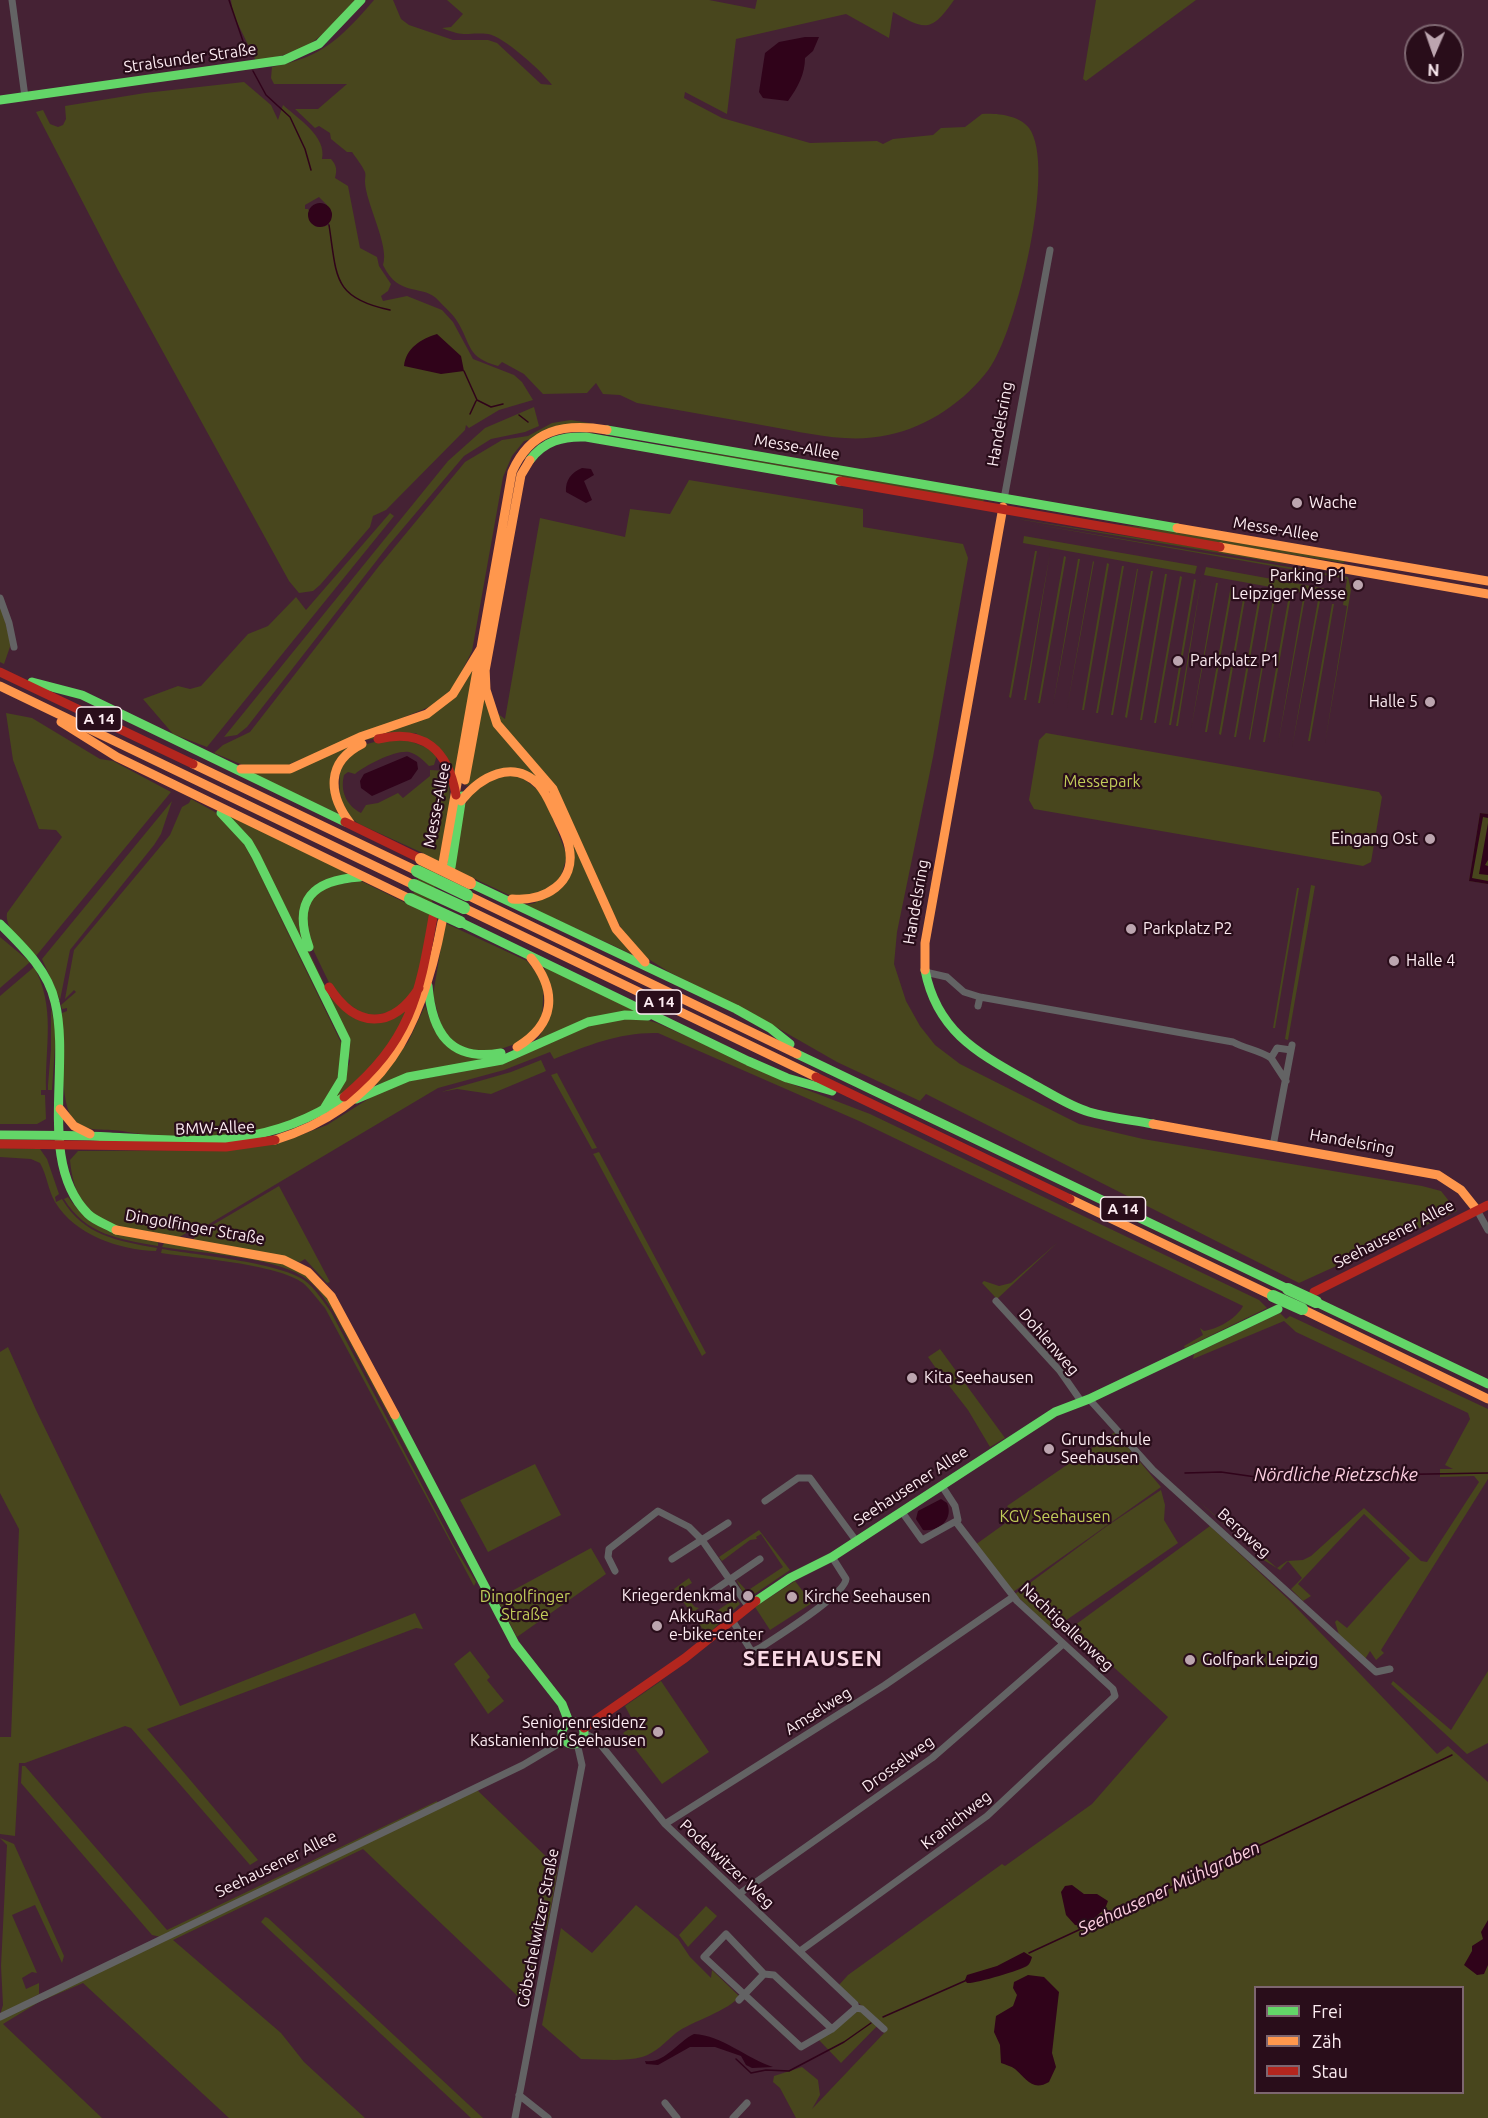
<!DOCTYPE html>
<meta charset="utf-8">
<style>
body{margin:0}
#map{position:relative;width:1488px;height:2118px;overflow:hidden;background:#452234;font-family:Ubuntu,sans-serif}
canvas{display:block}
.legend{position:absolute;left:1254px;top:1986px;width:210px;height:108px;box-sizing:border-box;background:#290d1a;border:2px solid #7d6670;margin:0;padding:8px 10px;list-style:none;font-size:18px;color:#fcebf1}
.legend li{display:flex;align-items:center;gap:12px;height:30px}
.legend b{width:30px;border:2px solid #7d6670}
.north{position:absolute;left:1404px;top:24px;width:60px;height:60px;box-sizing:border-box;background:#290d1a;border:2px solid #7d6670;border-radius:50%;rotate:182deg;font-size:16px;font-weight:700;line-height:24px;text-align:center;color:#fcebf1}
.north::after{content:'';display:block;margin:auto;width:21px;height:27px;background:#bca5af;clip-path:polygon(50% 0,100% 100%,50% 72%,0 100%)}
</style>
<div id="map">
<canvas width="1488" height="2118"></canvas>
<ul class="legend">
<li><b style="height:8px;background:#63d668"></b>Frei</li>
<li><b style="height:8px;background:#ff974d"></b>Zäh</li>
<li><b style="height:8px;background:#b3261e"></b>Stau</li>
</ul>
<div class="north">N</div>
</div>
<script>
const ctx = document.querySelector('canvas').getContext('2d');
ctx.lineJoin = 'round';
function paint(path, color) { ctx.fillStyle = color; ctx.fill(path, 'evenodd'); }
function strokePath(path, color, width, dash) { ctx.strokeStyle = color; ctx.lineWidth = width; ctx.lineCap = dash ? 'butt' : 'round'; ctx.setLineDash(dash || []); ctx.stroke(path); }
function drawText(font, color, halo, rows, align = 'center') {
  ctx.font = font + ' Ubuntu,sans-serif'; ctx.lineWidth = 4.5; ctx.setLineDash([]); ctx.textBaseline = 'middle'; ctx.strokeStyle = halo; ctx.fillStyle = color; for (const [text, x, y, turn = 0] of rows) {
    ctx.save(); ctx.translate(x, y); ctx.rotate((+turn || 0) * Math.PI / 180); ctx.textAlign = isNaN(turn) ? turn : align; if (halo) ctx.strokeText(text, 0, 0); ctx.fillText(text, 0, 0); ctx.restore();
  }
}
paint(new Path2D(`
 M231 0H355C320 40 309 52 256 61L233 14Z
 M374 0H393L401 19 409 25 453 40H488L497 43 541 84 552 85C543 72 503 36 488 34 466 32 466 38 442 28L451 27 463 14 447 0H709L755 9 757 0H954C931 33 925 30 893 12L889 38 846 14 736 39 727 114 685 92 684 98 722 118 810 143 877 141 883 144 893 139 933 135 941 128 965 127 982 114C996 113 1019 115 1029 128 1057 165 1016 333 989 369 965 401 928 427 888 435 848 444 807 433 767 426 723 418 680 410 637 403L620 395 603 394 596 383 587 393 543 394 524 374 502 362 498 366C466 357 472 345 457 321 452 313 444 307 439 301 424 283 399 299 383 265 390 246 365 202 365 181 365 178 366 175 365 172 362 165 356 158 352 152H347L331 139 330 133 319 126 315 128 295 109H318L347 84H274L271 78 272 67C323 57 341 38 374 0Z
 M1096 0H1196L1086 81 1083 79Z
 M244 82 271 105 278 120 283 105C297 118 327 136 322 159H331C337 166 337 170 335 178L348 186 360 248 377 257 379 266 391 284 388 291 381 296 383 301 407 296 442 310 453 322 473 359 514 375 522 382 533 400 499 410 469 428 466 425 465 430 386 510 373 516 370 527 320 585 313 591 299 593 289 581 118 270 36 112 43 110 50 124 58 127 63 125 66 119 65 106 145 93ZM319 197 327 205 329 225 317 227 308 209H305V205Z
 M534 407 539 426 525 432 491 439 464 456 388 546 247 727 237 735 224 737 448 461 485 428Z
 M571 420 673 437 590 424 524 441 512 456 503 477 472 651 454 687 434 705 287 765H243L214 753 223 745 250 732 379 566 465 462 502 440 528 436 552 423Z
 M675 447 984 499 983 503 675 450Z
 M689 480 863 509V527L963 544 968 558 933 757 897 932 894 964 906 1001 920 1026 935 1045 960 1064 1079 1124 1143 1139 1422 1186 1441 1191 1457 1211 1299 1283 926 1094 920 1101 837 1062 748 1011 669 972 647 958 619 928 559 794 513 743 493 710 505 719 540 518 625 537 630 509 670 514Z
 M390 513 394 516 207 747 173 734 143 699 178 686 190 689 201 686 248 634 268 626 296 597 306 610Z
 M1018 519 1261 557 1291 565 1023 520Z
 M1027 523 1348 577 1351 590 1325 743 1347 606 1343 605 1347 579Z
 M1096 523 1143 527 1345 559 1344 563Z
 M1024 536 1197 566 1195 574 1023 543Z
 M1035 551H1037L1011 698 1009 697Z
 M1050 553 1026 700H1024Z
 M1064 556 1066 557 1040 703H1038Z
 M1078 559H1080L1053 705Z
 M1093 561 1094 562 1067 708Z
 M1107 563 1109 564 1084 710H1082Z
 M1122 566H1124L1098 713H1096Z
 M1206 567 1338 591 1337 599 1204 575Z
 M1137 569H1138L1113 715H1111Z
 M1151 571H1153L1127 718 1125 717Z
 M1165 574H1167L1142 720H1140Z
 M1180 576 1182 577 1156 723H1154Z
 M1194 579 1196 580 1171 725H1169Z
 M1201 581 1178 726H1176Z
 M1216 583H1218L1191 729Z
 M1231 585 1233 586 1207 732H1205Z
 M1245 588H1247L1221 735 1219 734Z
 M1260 590 1262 591 1236 737H1234Z
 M1274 593H1276L1250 740 1249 739Z
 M1289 595 1291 596 1265 742H1263Z
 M1303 598H1305L1278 744Z
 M1318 600 1320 601 1292 747Z
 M0 602 11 644 4 664 0 662Z
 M1332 604H1334L1310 741H1308Z
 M474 668 456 777 416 733 365 740 340 757 339 814 249 772 264 773 418 720Z
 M482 696 538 773 636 956 525 905 535 903 572 868 552 800 521 770 466 786Z
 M6 713 32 718 100 759 113 761 171 792 36 956C26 944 4 930 7 913L62 837 56 830 39 829 13 760Z
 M1046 733 1379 792 1382 797 1371 862 1363 866 1034 809 1029 800 1039 740Z
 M397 736 438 752 434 765 429 766C423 760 417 754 409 752 395 750 366 765 355 774L348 772 344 775C340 791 346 805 361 813L366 805 378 803 398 793 403 798 430 776V770L449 771 450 803 417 986 401 1009 369 1018 335 995 308 939 306 908 321 887 361 881 410 905 425 854 359 824 348 816 335 785 343 760 367 744Z
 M519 775 544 795 567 856 560 880 539 896 509 895 454 869C458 845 460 788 486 779 496 775 509 776 519 775Z
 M191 799 215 812 239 834 345 1048C342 1060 336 1092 328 1100 280 1145 183 1142 122 1131 103 1128 84 1134 72 1117 60 1103 62 1034 62 1013L67 1011V1008L62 1009 61 1005 76 992 74 990 65 999 74 950 170 835 182 807 189 803Z
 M172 801 161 834 154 845 70 950 60 1000 42 959Z
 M1480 813 1488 814V884L1469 881Z
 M230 815 351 874 316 884 300 933 331 998 355 1019 410 1008 384 1055 333 1103 350 1061Z
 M1311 885 1315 886 1288 1040 1285 1039Z
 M1297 888H1299L1275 1028H1273Z
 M445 923 527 961 545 984 543 1019 521 1042 492 1052 465 1050 443 1033 433 995Z
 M0 937 30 962 0 988Z
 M34 967C56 1007 45 1046 46 1090H41V1095H45L46 1119 37 1124H0V996Z
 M545 967 638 1012 537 1039 541 1034Z
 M425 1006 434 1030 483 1059 375 1085 408 1042Z
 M51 1008 56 1032 52 1090H48V1085L51 1049Z
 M640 1018 657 1023 789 1083 870 1114 1259 1300 1267 1308 1185 1348 1184 1346 1203 1335 1200 1328 1204 1331C1218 1329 1237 1318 1243 1306L859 1121 658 1033C621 1032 588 1045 554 1059L550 1052 504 1070 438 1088 204 1227 191 1230 178 1238C122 1228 76 1230 70 1160L78 1151 229 1150 280 1143 327 1125 392 1084 461 1072 588 1023Z
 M541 1060 546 1071 491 1094 457 1089 441 1092 511 1072Z
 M557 1073 597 1148 592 1149 551 1075Z
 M0 1148 40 1149 47 1159 59 1194 55 1197 56 1202 62 1199C84 1236 118 1241 157 1248L156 1251C119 1250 75 1235 55 1202 48 1190 47 1175 40 1163L31 1159 0 1157Z
 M599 1152 706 1353 702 1356 595 1157 593 1154Z
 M279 1186 330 1282 327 1283 305 1259 300 1262 194 1240V1236Z
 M68 1197C93 1232 118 1234 158 1242V1246C119 1239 86 1235 64 1199Z
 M1058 1242 997 1299 982 1283 984 1281 999 1286 1011 1283Z
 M164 1243 283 1263 306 1273 328 1295 469 1565 333 1311C324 1298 316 1284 302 1276 271 1257 200 1253 162 1247Z
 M162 1249C196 1255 277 1262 304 1280 315 1288 323 1301 331 1312L455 1548 476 1582 474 1586 325 1308C318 1300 311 1290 303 1283 277 1264 195 1258 161 1253Z
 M1280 1313 1286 1319 1290 1316 1488 1409V1479L1381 1650 1384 1653 1376 1660 1370 1651 1365 1659 1339 1635 1335 1622 1337 1620 1347 1628 1410 1558 1364 1514 1298 1584 1311 1596 1303 1601 1291 1589 1302 1578 1288 1561 1280 1570 1257 1556 1256 1552 1197 1500 1277 1568 1287 1561 1303 1560 1311 1556 1364 1508 1421 1561 1427 1562 1479 1482 1474 1476 1440 1477V1469H1453L1445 1465 1470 1419 1468 1413 1296 1332 1284 1321 1193 1359 1194 1354Z
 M8 1347 36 1410 180 1706 415 1613 423 1629 416 1628 147 1729 258 1860 250 1865 131 1728 125 1726 25 1763H19L15 1836 0 1834V1737H11L19 1529 0 1493V1352Z
 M940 1349 1005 1438 990 1447 968 1410 947 1383 950 1381 944 1372 940 1374 928 1357Z
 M1115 1432 1161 1487 1013 1592 975 1545 1014 1517 1007 1506Z
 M535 1464 561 1515 488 1552 460 1500Z
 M1161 1490 1165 1505 1164 1520 1178 1543 1052 1630 1015 1594 1107 1526Z
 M1210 1526 1289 1600 1437 1754 1448 1746 1488 1782V2118H796L780 2088 773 2082 774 2076 802 2067 818 2080 820 2095 812 2109 886 2031 881 2022 841 2063 819 2040 863 2007 839 1985 848 1975 1002 1864 1005 1866 1092 1804 1168 1717 1071 1628ZM1256 1988H1462V2092H1256Z
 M759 1530 790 1570 750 1597 748 1593 744 1595 736 1579 747 1591 783 1567 761 1534 756 1537 757 1539 750 1540 722 1561 719 1557Z
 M591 1548 606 1574 517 1637 497 1599Z
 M689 1578 692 1583 680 1590 695 1607 699 1608 695 1611 702 1621 736 1598 727 1585 740 1604 707 1635 674 1589Z
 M795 1581 812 1603 770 1630 755 1607Z
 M470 1651 490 1677 487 1680 504 1701 488 1714 454 1664Z
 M1488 1671V1743L1467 1754 1391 1684 1393 1681 1451 1730Z
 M661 1681 709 1752 662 1784 623 1733 635 1725 625 1706Z
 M22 1766H25L167 1930 437 1801 438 1804 161 1937 152 1935 21 1783Z
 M476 1789 558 1868 547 1930 540 1931 528 2006 363 1849 173 1940 281 2033 304 2062 365 2118H229L83 1983 39 2002 3 2024 102 2118H0V2017Z
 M0 1838 14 1844 64 1956 62 1963 35 1905 12 1915 37 1973 32 1972 22 1978 26 1989 39 1983V1994L0 2015 3 2005 1 1966 7 1845Z
 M636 1905 678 1939 690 1957 711 1978 712 1970 739 1996C731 2010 690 2022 676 2033 665 2042 656 2053 642 2057 623 2062 600 2059 581 2059L542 2025 561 1928 592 1953Z
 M706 1906 717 1916 688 1947 679 1935Z
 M265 1917 268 1918 483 2118H471L261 1922Z`), '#48461d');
paint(new Path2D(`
 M805 37H819L813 51 805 58C805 74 798 87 788 101L763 98 759 92 765 53 779 42Z
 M308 215a12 12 0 1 1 24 0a12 12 0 1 1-24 0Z
 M437 334 461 356 464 371 441 374 404 366C406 348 421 339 437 334Z
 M582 468 591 469 594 475 584 481 592 500 586 503 566 492C565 480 572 472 582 468Z
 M407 756 417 762 418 769 411 779 372 796 361 788 360 781 364 774Z
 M1480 813 1488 814V818L1483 817 1472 878 1488 881V884L1469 881Z
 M1488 823V860L1485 865 1488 866V875L1479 874Z
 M941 1499 947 1503C954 1519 939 1532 923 1530L916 1519 918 1511Z
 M1072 1885 1084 1894H1097L1108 1901 1105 1909 1085 1926 1075 1925 1066 1915 1061 1892 1065 1886Z
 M1488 1920V1965L1484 1974 1477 1975 1464 1965 1472 1951V1946L1483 1939 1481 1932Z
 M1024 1952 1032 1957C1031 1960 1030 1964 1027 1966 1021 1970 975 1984 967 1983L965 1980 967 1975 997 1966Z
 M1028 1975 1044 1977 1059 1992 1052 2053 1056 2067 1049 2082C1032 2092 1026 2078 1015 2069 1011 2066 1006 2065 1001 2063L1000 2045 994 2032 996 2016 1013 2006 1017 1995 1013 1988 1014 1982Z
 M694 2034C722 2035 747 2059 773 2067L752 2068 746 2065 741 2056 715 2047H690L658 2065 646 2064 645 2061C665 2064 677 2042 694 2034Z`), '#30031a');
strokePath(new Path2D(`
 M229 0 245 47
 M253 71 266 95 290 117 305 149 311 170
 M329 225C337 276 332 298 390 310
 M464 371 477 400 491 407 503 404
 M470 414 476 401
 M519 415 528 422
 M1185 1473 1221 1472 1256 1477 1488 1473
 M1133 1905 1452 1755
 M1114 1914 1128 1907
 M1029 1953 1109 1916
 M883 2017 967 1980
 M736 2059 751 2073 766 2070 789 2071 844 2042 871 2023`), '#30031a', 1.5);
strokePath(new Path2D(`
 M12 0 25 97
 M1004 499 1050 250
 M0 598 9 623 14 647
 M925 972 947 977 964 992 980 997 1233 1042C1246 1049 1259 1050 1271 1058
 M978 1006 980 997
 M1286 1081 1271 1058 1277 1048 1291 1050
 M1273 1146 1292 1045
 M1477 1210 1488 1230
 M996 1301 1060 1371 1081 1401
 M1089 1399 1153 1470 1376 1672 1390 1669
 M765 1501 798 1478H810L857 1542
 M902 1512 922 1540 958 1520 955 1506 942 1486
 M672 1559 728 1523
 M615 1571 608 1557 609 1549 658 1511 689 1527 702 1540 748 1606
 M703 1598 760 1559
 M732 1620 752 1652 760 1648C776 1637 845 1595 846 1579L832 1557
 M585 1734 596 1739 665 1824 855 2004 856 2008 862 2009 884 2029
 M665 1824 885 1685 1013 1597
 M739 1894 932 1758 1063 1644
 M800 1951 987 1816 1115 1696 1113 1689 1017 1601 956 1522
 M739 2000 764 1974
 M0 2017 523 1765 565 1740
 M832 2029 774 1975 764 1974 726 1934 704 1957 801 2047 832 2029 856 2008
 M519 2095 548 2118
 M665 2103 677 2118
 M515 2118 582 1765 577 1743
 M733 2118 747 2103`), '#636364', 7);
strokePath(new Path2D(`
 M0 100 284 60 319 44 361 0
 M607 430 1177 528
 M530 460C544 441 563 436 586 437L840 481
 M32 682 82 695 345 822
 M221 813 248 842 256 856 346 1040 342 1079 322 1112
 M451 867 462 796
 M470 883 736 1009 770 1028 790 1044
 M460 922 748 1061 787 1078 832 1091
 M0 924C22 946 48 970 55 1002 71 1067 37 1163 88 1214 95 1221 108 1225 116 1230
 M309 947C292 900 313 880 360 877
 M925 970C937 1033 980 1054 1031 1083 1050 1093 1069 1106 1089 1112 1110 1118 1132 1120 1153 1124
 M428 986C432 1033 450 1062 501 1053
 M797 1054 1288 1289
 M356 1099 408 1077 502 1060 588 1022 625 1015 648 1016
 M0 1135C37 1135 74 1135 110 1137 199 1142 267 1149 344 1097
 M1316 1302 1488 1384
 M395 1415 515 1644 562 1704 569 1722
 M756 1601 790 1578 832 1557 1055 1412 1089 1399 1278 1309
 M562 1733a11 11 0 1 1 22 0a11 11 0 1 1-22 0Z`), '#63d668', 9);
strokePath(new Path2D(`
 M1177 528 1488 581
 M1220 547 1488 594
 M485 667 486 690 497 724 553 789 616 929 645 962
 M0 686 414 885
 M61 722 117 757 410 899
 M193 764 417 871
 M241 769H290L360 737 427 714 453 694 481 648
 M465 780 521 475 530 460
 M461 801C480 777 513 758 539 785 547 794 551 806 557 817 561 827 567 836 569 847 577 883 544 902 512 899
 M350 823C328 794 326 762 362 744
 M443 863 512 472C531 429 564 423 607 430
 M467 895 797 1054
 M464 908 816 1077
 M925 970V943L1003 507
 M517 1047C555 1024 558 992 531 958
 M60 1109 74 1126 90 1134
 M1153 1124 1438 1175 1461 1190 1477 1210
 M275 1140C384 1106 422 1028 442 922
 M1070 1199 1273 1296
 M116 1230 284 1260 308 1272 331 1296 395 1415
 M1302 1309 1488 1399`), '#ff974d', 9);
strokePath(new Path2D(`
 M840 481 1220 547
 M0 672 193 764
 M378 739C424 728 448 750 456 795
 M345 822 421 859
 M329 987C356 1029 392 1030 419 988
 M816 1077 1070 1199
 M344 1097C410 1041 419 998 433 917
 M0 1144 226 1147 275 1140
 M1314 1292 1488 1205
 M584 1728 685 1658 756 1601`), '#b3261e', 9);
strokePath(new Path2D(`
 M417 871 467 895
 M414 885 464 908
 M410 899 460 922
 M1288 1289 1316 1302
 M1273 1296 1302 1309`), '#63d668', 12);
strokePath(new Path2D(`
 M421 859 470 883`), '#ff974d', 12);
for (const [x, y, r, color] of [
 [1297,503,6,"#bca5af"],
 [1358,585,6,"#bca5af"],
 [1178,661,6,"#bca5af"],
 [1430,702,6,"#bca5af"],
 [1430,839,6,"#bca5af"],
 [1131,929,6,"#bca5af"],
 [1394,961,6,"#bca5af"],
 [912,1378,6,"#bca5af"],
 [1049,1449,6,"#bca5af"],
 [748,1596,6,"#bca5af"],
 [792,1597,6,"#bca5af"],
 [657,1626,6,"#bca5af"],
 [1190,1660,6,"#bca5af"],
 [658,1732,6,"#bca5af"]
]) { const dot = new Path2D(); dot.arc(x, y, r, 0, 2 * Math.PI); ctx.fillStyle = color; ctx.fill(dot); strokePath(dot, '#290d1a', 2); }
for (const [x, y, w] of [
 [99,719,45],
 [659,1002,45],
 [1123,1209,45]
]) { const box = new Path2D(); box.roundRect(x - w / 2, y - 12, w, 24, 4.5); ctx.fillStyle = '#290d1a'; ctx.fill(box); strokePath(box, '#fcebf1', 1.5); }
drawText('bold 15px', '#fcebf1', null, [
 ["A 14",99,719],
 ["A 14",659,1002],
 ["A 14",1123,1209]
]);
drawText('16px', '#fcebf1', '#290d1a', [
 ["Stralsunder Straße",190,58,-8],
 ["Handelsring",1000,424,-80],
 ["Messe-Allee",797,447,10],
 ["Messe-Allee",1276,529,9],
 ["Messe-Allee",437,805,-79],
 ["Handelsring",916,902,-80],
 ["BMW-Allee",215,1128,-2],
 ["Handelsring",1352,1142,10],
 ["Dingolfinger Straße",195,1227,10],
 ["Seehausener Allee",1394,1234,-27],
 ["Dohlenweg",1049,1342,49],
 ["Seehausener Allee",911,1486,-33],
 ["Bergweg",1244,1533,42],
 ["Nachtigallenweg",1067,1627,43],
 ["Amselweg",818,1711,-32],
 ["Drosselweg",898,1764,-36],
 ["Kranichweg",956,1820,-38],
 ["Seehausener Allee",276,1864,-26],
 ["Podelwitzer Weg",727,1864,43],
 ["Göbschelwitzer Straße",538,1928,-79]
]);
drawText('16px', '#fcebf1', '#290d1a', [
 ["Wache",1309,503],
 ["Parking P1",1346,576,"right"],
 ["Leipziger Messe",1346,594,"right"],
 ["Parkplatz P1",1190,661],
 ["Halle 5",1418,702,"right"],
 ["Eingang Ost",1418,839,"right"],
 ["Parkplatz P2",1143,929],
 ["Halle 4",1406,961],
 ["Kita Seehausen",924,1378],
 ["Grundschule",1061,1440],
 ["Seehausen",1061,1458],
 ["Kriegerdenkmal",736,1596,"right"],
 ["Kirche Seehausen",804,1597],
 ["AkkuRad",669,1617],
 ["e-bike-center",669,1635],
 ["Golfpark Leipzig",1202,1660],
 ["Seniorenresidenz",646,1723,"right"],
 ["Kastanienhof Seehausen",646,1741,"right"]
], 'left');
drawText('16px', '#c1cc59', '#290d1a', [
 ["Messepark",1102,782],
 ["KGV Seehausen",1055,1517],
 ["Dingolfinger",525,1597],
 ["Straße",525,1615]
]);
drawText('italic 18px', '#fdcfe0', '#290d1a', [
 ["Nördliche Rietzschke",1336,1475],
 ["Seehausener Mühlgraben",1169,1888,-25]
]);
ctx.letterSpacing = '1.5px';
drawText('bold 22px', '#fad9e5', '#290d1a', [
 ["SEEHAUSEN",813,1659]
]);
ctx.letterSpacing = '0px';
</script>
